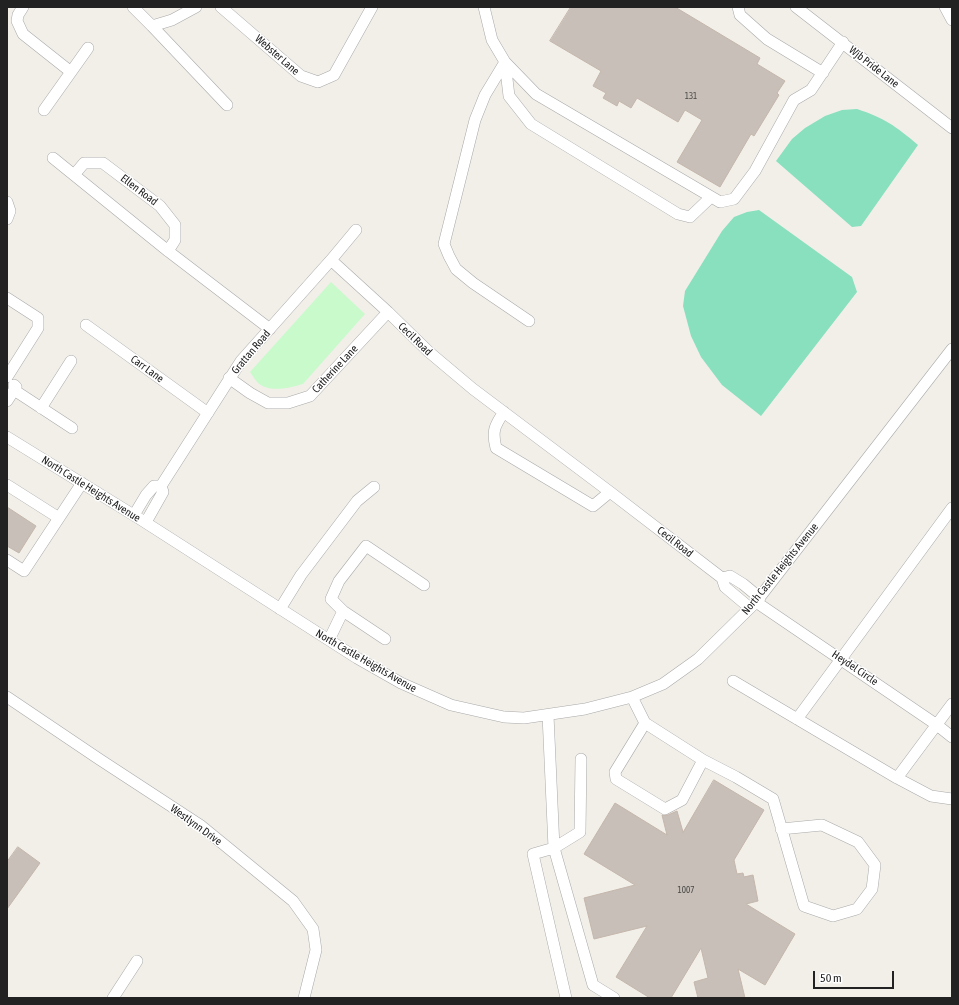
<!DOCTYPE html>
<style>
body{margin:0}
#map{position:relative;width:959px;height:1005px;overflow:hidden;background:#f2efe9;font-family:"Asap Condensed",sans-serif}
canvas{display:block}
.frame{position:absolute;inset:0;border:8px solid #222;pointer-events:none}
.scale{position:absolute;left:813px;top:971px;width:81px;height:18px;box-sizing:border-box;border:2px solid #222;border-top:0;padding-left:5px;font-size:12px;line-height:14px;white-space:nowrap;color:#222;-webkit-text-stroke:3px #fff;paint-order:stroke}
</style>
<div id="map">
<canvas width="959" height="1005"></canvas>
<div class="frame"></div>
<div class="scale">50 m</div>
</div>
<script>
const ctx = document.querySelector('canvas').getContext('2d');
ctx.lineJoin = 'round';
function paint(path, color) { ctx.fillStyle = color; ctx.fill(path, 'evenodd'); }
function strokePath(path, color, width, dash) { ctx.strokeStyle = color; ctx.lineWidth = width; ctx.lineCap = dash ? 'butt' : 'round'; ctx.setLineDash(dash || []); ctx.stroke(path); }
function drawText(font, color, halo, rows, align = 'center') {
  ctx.font = font + ' "Asap Condensed",sans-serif'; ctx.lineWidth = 3; ctx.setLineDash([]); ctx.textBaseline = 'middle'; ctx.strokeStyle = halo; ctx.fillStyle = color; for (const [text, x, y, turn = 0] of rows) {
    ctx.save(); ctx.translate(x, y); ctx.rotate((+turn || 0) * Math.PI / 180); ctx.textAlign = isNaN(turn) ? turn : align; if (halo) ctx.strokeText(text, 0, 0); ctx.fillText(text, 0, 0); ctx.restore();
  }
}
paint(new Path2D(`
 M331 282 365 314 303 384C289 388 270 393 258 383 255 380 253 376 250 372Z`), '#c8facc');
paint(new Path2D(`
 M857 109C884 118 896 126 918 145L861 226 852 227 776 161 792 139 805 128 825 116 842 110Z
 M759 210 852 277 857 292 761 416 722 385 701 357 691 336 683 306 685 291 722 231 734 217 747 212Z`), '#88e0be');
const building = new Path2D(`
 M571 7H675L760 58 757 64 785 81 777 93 779 95 754 136 751 134 720 187 677 162 702 120 685 110 678 122 637 98 631 108 619 101 617 106 603 98 606 93 593 86 601 71 550 41Z
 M7 507 36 526 19 553 7 546Z
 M714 780 764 810 734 860 737 874 743 873 744 877 753 875 758 901 746 904 795 934 765 985 738 969 745 998H698L694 982 708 978 701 948 671 998H650L616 977 647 926 594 939 584 898 635 885 584 854 615 803 667 835 662 815H668L677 811 683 832Z
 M18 847 40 863 7 909V862Z`);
paint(building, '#c7bfb8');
strokePath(building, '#c4b6ab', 1);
const minor = new Path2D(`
 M23 7 18 15 17 21 23 34 71 72 44 110
 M133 7 152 26 172 20 196 7
 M221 7 301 76 318 82 334 75 372 7
 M484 7 492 40 505 62 536 94 720 202 734 199 755 171 794 100 811 90 843 42
 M738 7 740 15 767 39 823 73
 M796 7 952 128
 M945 7 952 20
 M152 26 227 105
 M505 62 485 95 475 120 444 244 449 256 456 269 473 283 529 321
 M505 62 509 96 531 124 678 214 690 217 711 197
 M71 72 88 48
 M53 158 168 251 270 329
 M74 175 84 163H103L160 206 175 225V240L168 251
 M7 202 10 211 7 219
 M331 260 388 312 429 352 473 389 610 492 722 578
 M7 298 38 318V328L7 377
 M86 325 208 413
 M229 378 250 393 268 403H288L310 396 388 312
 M14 390 72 428
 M7 401 16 387 14 385
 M41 408 71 361
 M504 412C494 426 492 432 496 448L593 506 610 492
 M7 437 140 519 357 658 401 683 451 705 504 717 524 718 585 709 632 697 663 684 698 659 756 602 952 349
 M7 485 59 518
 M161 486 241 361 331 260 356 230
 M134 515 146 495 154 486H161
 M146 522 163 492 161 486
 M7 560 24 571 82 483
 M722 578 730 576 743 584 760 598
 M722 578 725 587 750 608
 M756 602 937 725 952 737
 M280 609 301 575 357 501 374 487
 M343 611 385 639
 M329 640 343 611 331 599 339 581 366 546 424 585
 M733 681 897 778 931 796 952 799
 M7 697 99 759 200 825 293 901 313 929 316 950 304 998
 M632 697 645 723 615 772 616 779 665 809 682 800 703 760 645 723
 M548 715 554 848 593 985 614 998
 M797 719 952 508
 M703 760 736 777 773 799 804 906 833 916 857 909 872 889 875 865 858 842 822 825 781 829
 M897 778 952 704
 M113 998 137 961
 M566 998 533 854 554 848 580 832 581 759`);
strokePath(minor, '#a9a9a9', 12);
strokePath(minor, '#fff', 11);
drawText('9px', '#4b4948', null, [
 ["131",691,96],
 ["1007",686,890]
]);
drawText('11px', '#222', '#fff', [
 ["Webster Lane",277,55,41],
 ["Wjb Pride Lane",874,67,38],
 ["Ellen Road",139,190,37],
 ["Cecil Road",415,339,44],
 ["Grattan Road",251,352,-50],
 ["Carr Lane",147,369,36],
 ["Catherine Lane",335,369,-47],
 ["North Castle Heights Avenue",91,489,32],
 ["Cecil Road",675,542,38],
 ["North Castle Heights Avenue",780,569,-51],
 ["North Castle Heights Avenue",366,661,30],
 ["Heydel Circle",855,668,34],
 ["Westlynn Drive",196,825,36]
]);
</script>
